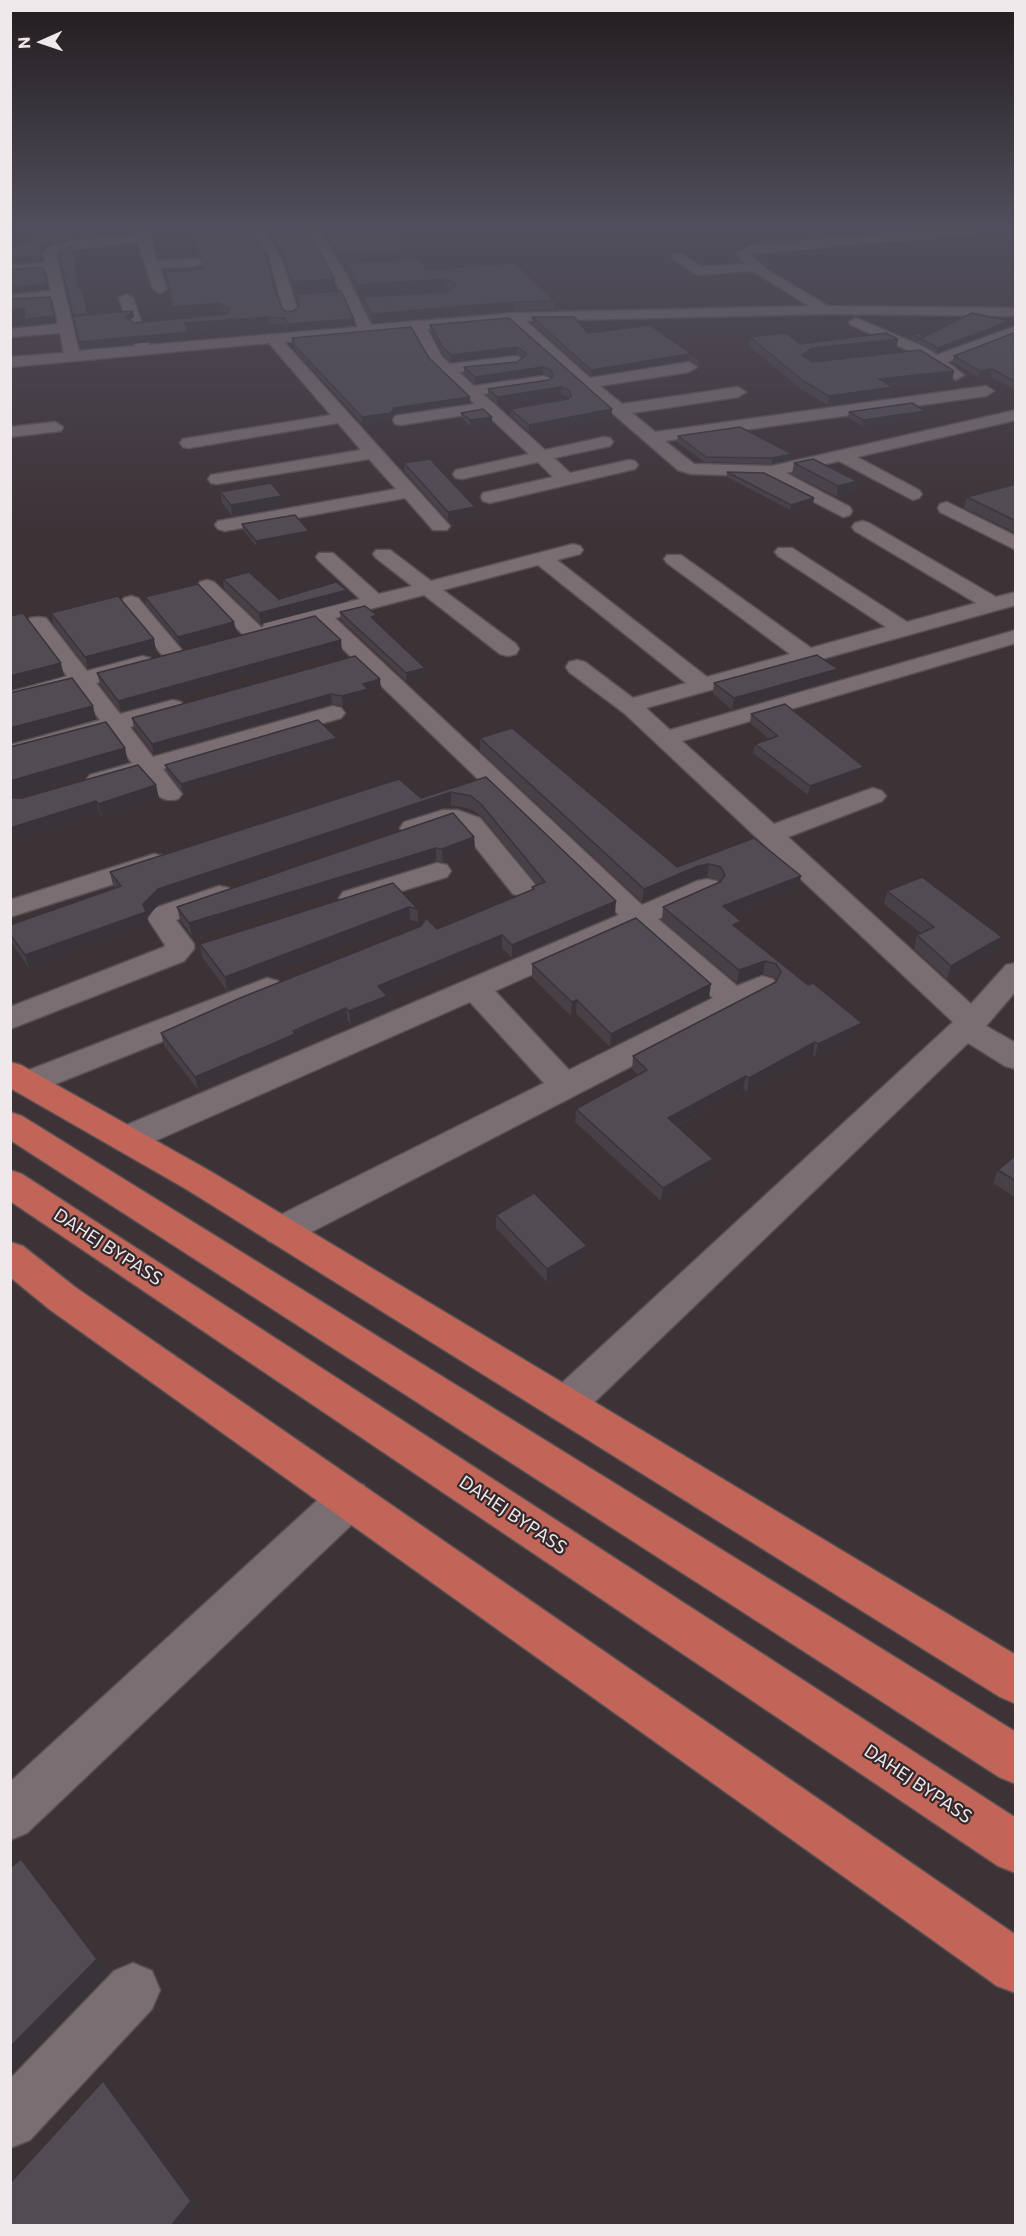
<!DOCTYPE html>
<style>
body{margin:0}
#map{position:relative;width:1026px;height:2236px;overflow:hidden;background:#3d3236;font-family:Commissioner,sans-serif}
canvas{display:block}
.frame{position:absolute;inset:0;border:12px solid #f0e9eb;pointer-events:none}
.north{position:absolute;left:12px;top:12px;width:60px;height:60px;-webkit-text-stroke:4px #33282c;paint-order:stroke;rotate:267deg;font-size:16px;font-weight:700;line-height:24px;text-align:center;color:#f0e9eb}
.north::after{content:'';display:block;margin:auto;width:21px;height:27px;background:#f0e9eb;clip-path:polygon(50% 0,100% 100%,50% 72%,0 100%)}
</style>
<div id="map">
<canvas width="1026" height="2236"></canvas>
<div class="frame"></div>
<div class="north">N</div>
</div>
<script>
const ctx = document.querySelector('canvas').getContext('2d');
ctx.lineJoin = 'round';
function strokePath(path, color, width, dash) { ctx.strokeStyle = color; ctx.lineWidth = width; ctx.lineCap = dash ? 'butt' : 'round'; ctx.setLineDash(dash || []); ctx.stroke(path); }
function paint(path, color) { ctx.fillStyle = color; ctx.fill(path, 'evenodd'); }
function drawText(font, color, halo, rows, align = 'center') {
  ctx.font = font + ' Commissioner,sans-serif'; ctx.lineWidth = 4.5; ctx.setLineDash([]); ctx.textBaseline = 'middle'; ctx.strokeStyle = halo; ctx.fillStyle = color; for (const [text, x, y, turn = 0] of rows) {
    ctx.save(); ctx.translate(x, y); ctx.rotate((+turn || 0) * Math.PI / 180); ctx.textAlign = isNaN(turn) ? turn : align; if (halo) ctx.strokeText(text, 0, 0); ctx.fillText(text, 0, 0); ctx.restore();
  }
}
const minor = new Path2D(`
 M136 230H148L157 261 197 258 203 262 197 266 160 268 167 289 160 293 153 289 138 242 66 250 56 255 79 351 135 346 119 298 126 294 133 298 149 345 358 327 332 274 307 230H319L346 274 371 325 514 313 809 306 753 271 697 275 672 258 673 255H683L700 267 745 264 736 253 753 245 926 230H978L972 234 750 254 767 270 828 306 1016 308V316L829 314 526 321 590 378 689 362 697 367 689 372 600 386 622 404 738 387 746 392 738 397 632 413 655 432 986 386 994 391 986 396 665 441 694 464 772 466 1016 410V420L857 457 919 490 922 494 919 498 913 500 839 461 786 473 850 507 852 511 850 515 843 517 764 476 691 474 678 470 527 339 510 322 427 329 442 357 450 364 517 356 525 361 517 366 459 372 474 386 543 376 549 378 551 381 549 384 483 394 545 450 604 437 610 438 613 442 610 446 554 458 570 473 629 460 635 461 638 465 635 469 490 503 483 501 481 497 483 493 553 477 538 462 462 479 456 478 453 474 456 470 529 454 484 412 401 425 395 424 393 420 395 416 401 415 475 404 431 362 413 330 284 342 450 526 447 530H433L405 498 225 531 218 529 215 525 218 521 396 489 369 459 217 484 211 483 208 479 211 475 361 450 338 423 189 448 183 447 180 443 183 439 189 438 331 415 269 343 10 367V357L64 353 60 333 10 337V329L58 324 53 300 10 303V295L51 291 46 270 10 273V265L45 263 43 253C58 238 110 238 132 236L136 233Z
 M251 230H263L282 260 298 312 296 315 291 316 284 312 270 260Z
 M856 318 924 347 937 355 1016 326V335L947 362 964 375 956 380 914 353 851 325 849 322Z
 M55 422 63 427 61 431 10 437V427Z
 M947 502 1016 536V550L940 512 938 508 940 504Z
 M862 521 869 523 996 597 1016 592V605L646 708 670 730 1016 630V643L682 741 774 824 864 791 873 788 882 791 886 796 882 801 788 837 971 1004 1006 965 1016 963V991L986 1026 1016 1043V1069L1005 1066 968 1043 579 1417 565 1422 551 1417 545 1405 551 1393 953 1022 624 713 569 672 566 667 569 662 577 660 585 662 633 698 686 683 538 565 443 590 516 644 519 649 516 654 508 656 500 654 424 595 335 618 642 905 697 881 707 879 717 881 721 887 717 893 658 919 737 986 762 976 773 979 777 986 773 993 294 1241 281 1245 268 1241 263 1231 268 1221 544 1083 470 1002 139 1148 127 1151 115 1148 110 1139 115 1130 619 915 316 623 273 634 265 633 262 628 265 623 360 599 319 561 316 557 319 553H333L379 594 412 586 376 558 373 554 376 550H390L431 581 573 544 580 546 583 550 580 554 557 560 707 677 790 654 667 563 664 559 667 555H681L811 648 886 627 778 556 775 552 778 548H792L907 622 976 603 855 531 852 527 855 523ZM635 929 713 998 569 1070 495 991Z
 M207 580 214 582 262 628 265 633 262 638 254 639 246 638 200 590 197 586 200 582Z
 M131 596 138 598 181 649 184 654 181 659 173 661 165 659 124 606 121 602 124 598Z
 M38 617 46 618 87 671 142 656 150 658 153 663 150 668 96 683 120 714 173 700 181 702 185 707 181 712 130 727 153 757 333 706 341 708 345 713 341 718 163 769 182 794 178 799C159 804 153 790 142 775L99 788 90 785 86 780 90 775 132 763 109 732 10 760V745L100 720 76 688 10 706V692L67 676 27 623 30 618Z
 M443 810H457L480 818 533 882 537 888 533 894 523 896 513 894 462 830C442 818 425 839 404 834L400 828 404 822Z
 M154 854 164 856 167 862 164 868 10 917V900Z
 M437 863 447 865 451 871 447 877 353 906 343 904 339 898 343 892Z
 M219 886 229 888 233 894 229 900 176 920 194 944V949L184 961 10 1029V1007L164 947 165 945 148 919 155 908Z
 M267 978 278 981 282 988 278 995 38 1091 27 1094 16 1091 11 1083 16 1075Z
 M349 1480 364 1485 370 1499 364 1513 27 1833 10 1840V1782L334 1485Z
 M133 1963 152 1971 160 1990 152 2009 30 2140 10 2148V2079L114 1971Z`);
const highway = new Path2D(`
 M10 1062 21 1065 210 1171 1016 1655V1704L1000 1697 186 1189 10 1088Z
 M10 1112 22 1116 1016 1732V1784L999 1777 10 1140Z
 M10 1170 22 1174 1016 1818V1873L998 1866 10 1201Z
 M10 1242 23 1246 75 1287 1016 1935V1993L997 1986 49 1309 10 1277Z`);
strokePath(minor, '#595053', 3);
strokePath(highway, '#595053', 3);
paint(minor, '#7a6e72');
paint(highway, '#c16559');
paint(new Path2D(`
 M188 230H251L283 310 291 312 299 307 296 294 355 325 288 331 285 324H268L187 330 189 339 81 348 58 252 78 288 88 315 133 311 134 317 130 320 134 323 227 314 221 310 141 316 140 310 173 307 166 278 204 269 202 259 199 257Z
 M266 230H307L335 279V285L293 288 284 259Z
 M322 230H397L403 243 412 255 339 260Z
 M346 263 426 270 554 301V310L514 311 372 323 364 306 363 297 447 292 450 290 447 288 357 294 346 271Z
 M532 317 588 333 650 325 699 359 698 365 689 360 591 376 532 323Z
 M509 318 612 416 529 432 510 415V409L568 399 569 397 561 394 497 404 488 396V389L549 380 551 377 543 374 475 384 464 374V367L517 362 523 357 517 354 451 362 444 356 431 331 430 325Z
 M1009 326 937 353 911 339 912 334 922 338Z
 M1016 332V390L990 376 978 377 952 362 954 356Z
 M750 337 800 344 898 339 896 348 811 357 808 359 813 362 954 371 952 380 892 386 893 387 892 396 828 405 801 389 749 346Z
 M292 338 470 397V402L395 414 391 419 362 423 296 352 293 343Z
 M925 411 924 416 862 426 848 417 849 412Z
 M461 413 492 422 470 426 462 418Z
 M678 436 791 459 772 464 705 462 677 442Z
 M404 463 476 516 448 521 405 472Z
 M794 463 857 481 855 492 837 497 792 474Z
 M727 472 813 504 790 510 727 477Z
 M1016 484V533L964 508 967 497Z
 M220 492 282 496 284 507 232 516 222 503Z
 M242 524 309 537 256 546 243 530Z
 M223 579 279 599 348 601 261 624 224 589Z
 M145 597 236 630 180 644 146 604Z
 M340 612 378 623 425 668V676L406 681 341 620Z
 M51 613 156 651 88 669 54 625Z
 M342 651 121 712 100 684 97 673Z
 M355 656 381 689 368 693V699L343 706 332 704 154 754 134 728 132 718Z
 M838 669 836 680 732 710 713 694 714 683Z
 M751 714 862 777 808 795 753 753 755 744 769 739 750 723Z
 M337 738 338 744 182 791 167 771 165 765Z
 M480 738 677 867 754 838 798 889 733 915 739 930 858 1036 815 1057 813 1055 747 1092 743 1089 677 1126 713 1159 711 1172 661 1201 575 1122 576 1109 638 1075 632 1069 633 1056 777 981 774 977 763 974 737 983 662 920 663 907 720 882 719 880 707 877 697 879 642 902 480 751Z
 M486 777 615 914 512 958 502 948 387 996 388 1009 351 1025 348 1021 297 1044V1047L198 1090 164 1046 161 1033 437 929 532 890V887L537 885 482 817 471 809 451 805 161 902 147 917 149 925 29 968 10 941V925L115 888 113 885 110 872 421 798Z
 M156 785 159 799 102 817 100 814 10 843V798Z
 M474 837 475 850 443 862 436 861 192 936 180 920 177 907Z
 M393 883 418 909V922L410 920 227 991 202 957 200 944Z
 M887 891 998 951 947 979 914 949 917 935 921 933 884 904Z
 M532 964 709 997 610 1047 576 1013 571 1016 532 977Z
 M1016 1155V1198L993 1183 998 1170Z
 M496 1215 587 1246 586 1259 547 1282 496 1228Z`), '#474047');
paint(new Path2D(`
 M71 230 72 239 49 246 42 251V261L10 263V258L41 246 48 241Z
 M411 249 412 255 339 260V254Z
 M335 279V285L293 288 292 282Z
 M447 279V288L357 294V285Z
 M47 284 48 289 10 293V288Z
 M514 302V311L372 323V314Z
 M220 303 221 310 141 316 140 310Z
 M24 308 25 313 10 314V309Z
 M133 311 134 317 126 324 125 317Z
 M54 316 55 321 27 324 25 319Z
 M268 317V324L186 330 185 323Z
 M354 319 355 325 288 331 287 324Z
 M1010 321 1009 326 937 353 938 348Z
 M188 332 189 339 81 348 79 342Z
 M898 339 896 348 811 357 801 364 802 355 812 348Z
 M517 347V354L451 362V355Z
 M689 354V360L591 376V370Z
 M543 367V374L475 384V377Z
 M992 369 990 376 978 377 980 371Z
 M954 371 952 380 878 388 879 379Z
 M561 387V394L497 404V397Z
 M893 387 892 396 828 405 829 396Z
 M470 397V402L395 414 391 419 362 423V417L394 408Z
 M612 409V416L529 432V425Z
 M925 411 924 416 862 426 863 420Z
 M492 417V422L470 426V420Z
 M792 454 791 459 772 464V458Z
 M857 481 855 492 837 497 838 486Z
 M282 496 284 507 232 516 231 505Z
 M814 498 813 504 790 510 791 505Z
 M475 507 476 516 448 521V512Z
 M309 531V537L256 546V541Z
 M347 590 348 601 261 624 259 613Z
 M377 615 378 623 371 617Z
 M234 622 236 630 180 644 178 637Z
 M154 639 156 651 88 669 85 657Z
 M341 640 342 651 121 712 118 701Z
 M61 663 64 676 10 690V676Z
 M425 668V676L406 681V673Z
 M838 669 836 680 732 710 734 698Z
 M380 679 381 689 368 693V699L343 706 342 696 363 684Z
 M331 694 332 704 154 754 152 744Z
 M93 706 96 719 10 743V728Z
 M337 738 338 744 182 791 181 784Z
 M125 748 128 762 10 796V781Z
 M864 767 862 777 808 795 810 786Z
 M156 785 159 799 102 817 98 804Z
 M451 792V805L161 902 147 917 149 925 29 968 25 955 143 904 158 889Z
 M96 801 100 814 10 843V828Z
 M474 837 475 850 443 862 442 849Z
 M436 848V861L192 936 189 923Z
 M709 864 707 877 697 879 642 902 644 889 698 866Z
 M801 876 798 889 722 919 723 906Z
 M616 901 615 914 512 958V945Z
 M409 907 410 920 227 991 225 977Z
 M741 921 739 934 733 925Z
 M502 935V948L387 996 388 1009 351 1025 349 1011 378 986Z
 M1002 937 998 951 947 979 951 966Z
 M765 961 763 974 737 983 739 970Z
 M711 984 709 997 610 1047 611 1034Z
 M577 1000 576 1013 571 1016 572 1002Z
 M346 1008 348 1021 297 1044V1047L198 1090 195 1077Z
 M862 1023 858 1036 815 1057 818 1044Z
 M815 1042 813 1055 747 1092 749 1078Z
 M746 1076 743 1089 667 1131 668 1118Z
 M713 1159 711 1172 661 1201 663 1188Z
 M587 1246 586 1259 547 1282V1269Z
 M21 1859 35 1875 109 1973 10 2075V2047Z
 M103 2081 116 2092 202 2209 188 2226H171Z`), '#39343a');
const building = new Path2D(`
 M39 230H71V235L48 241 41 246V256L10 258V245L33 243 31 235 38 234Z
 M190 230H251L267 255 274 288 283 310 291 312 299 307 296 294 341 291 354 319 287 324 285 318 268 317 185 323 188 332 79 342 73 316 133 311 125 317 134 323 227 314 229 309 220 303 140 310 173 307 165 272 205 269 201 259 204 255 198 251Z
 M269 230H307L335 279 292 282 283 253Z
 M325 230H397L403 243 411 249 339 254Z
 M73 247 78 288H82L88 314 73 315 58 252 66 248Z
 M419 259 426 270 515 263 554 301 514 302 372 314 363 297 447 292 456 285 447 279 357 285 346 263Z
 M43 267 47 284 10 288V270Z
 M50 297 54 316 25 319 24 308 10 309V299Z
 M972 313 1010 321 938 348 912 334 920 333 922 338Z
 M532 317H574L588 333 650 325 699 359 689 354 591 370Z
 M509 318 612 409 529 425 510 409 568 399 571 396 569 390 561 387 497 397 488 389 549 380 553 376 551 370 543 367 475 377 464 367 517 362 527 354 517 347 451 355 444 349 430 325Z
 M411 327 429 358 470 397 394 408 391 413 362 417 295 346 292 338Z
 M1016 332V382L992 369 980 371 954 356Z
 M786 333 800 344 886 333 898 339 812 348 802 355 813 362 920 350 954 371 879 379 893 387 829 396 802 380 750 337Z
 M912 403 925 411 863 420 849 412Z
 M483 409 492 417 470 420 461 413Z
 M740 427 792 454 772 458 706 457 678 436Z
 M430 459 475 507 448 512 404 463Z
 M813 459 857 481 838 486 794 463Z
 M727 472 764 473 814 498 791 505Z
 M271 483 282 496 231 505 220 492Z
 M1016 484V521L967 497Z
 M295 515 309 531 256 541 242 524Z
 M249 572 279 599 336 582 347 590 259 613 223 579Z
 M198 584 234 622 178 637 145 597Z
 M118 596 154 639 85 657 51 613Z
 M365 606 377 615 371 617 425 668 406 673 340 612Z
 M23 613 61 663 10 676V616Z
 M315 616 341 640 118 701 97 673Z
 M817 655 838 669 734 698 714 683Z
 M355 656 380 679 363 684 368 689 342 696 331 694 152 744 132 718Z
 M72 678 93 706 10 728V693Z
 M785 704 864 767 810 786 755 744 778 736 751 714Z
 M318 720 337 738 181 784 165 765Z
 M106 722 125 748 10 781V747Z
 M512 728 677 867 754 838 801 876 723 906 741 921 733 925 808 985 813 983 862 1023 818 1044 815 1042 749 1078 746 1076 668 1118 713 1159 663 1188 576 1109 647 1070 633 1056 776 982 781 972 776 964 765 961 739 970 663 907 720 882 725 875 721 867 709 864 698 866 644 889 480 738Z
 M138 765 156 785 98 804 96 801 10 828V798H22Z
 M486 777 616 901 512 945 502 935 378 986 387 996 349 1011 346 1008 293 1031 295 1034 195 1077 161 1033 240 998 421 926 426 918 437 929 534 889 532 887 545 882 481 804 471 796 451 792 158 889 143 904 146 912 25 955 10 934V925L121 886 110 872 399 779 421 798Z
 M453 813 474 837 442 849 436 848 189 923 177 907Z
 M922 877 1002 937 951 966 917 935 934 927 887 891Z
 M393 883 418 909 409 907 225 977 200 944Z
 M636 918 711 984 611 1034 577 1000 572 1002 532 964Z
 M1016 1155V1181L998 1170Z
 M534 1193 587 1246 547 1269 496 1215Z
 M21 1859 97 1959 10 2047V1868Z
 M103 2081 191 2201 171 2226H10V2183Z`);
paint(building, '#524b53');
strokePath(building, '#39343a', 1.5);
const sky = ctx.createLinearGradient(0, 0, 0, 543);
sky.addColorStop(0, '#221c1e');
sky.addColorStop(0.42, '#514f5d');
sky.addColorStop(1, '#514f5d00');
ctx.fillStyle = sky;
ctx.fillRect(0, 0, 1026, 543);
drawText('18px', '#f0e9eb', '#33282c', [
 ["DAHEJ BYPASS",108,1247,33],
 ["DAHEJ BYPASS",513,1515,34],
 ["DAHEJ BYPASS",918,1784,34]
]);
</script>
